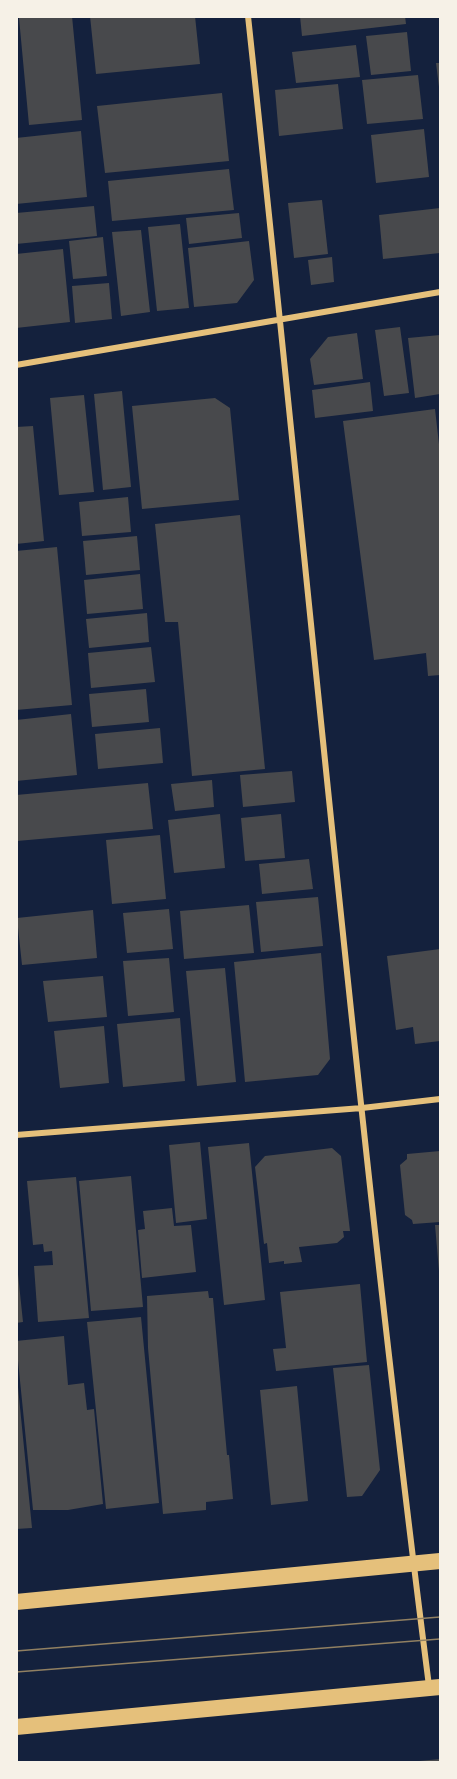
<!DOCTYPE html>
<style>
body{margin:0}
#map{position:relative;width:457px;height:1779px;overflow:hidden;background:#14213d;font-family:"IBM Plex Sans",sans-serif}
canvas{display:block}
.frame{position:absolute;inset:0;border:18px solid #f6f1e7;pointer-events:none}
</style>
<div id="map">
<canvas width="457" height="1779"></canvas>
<div class="frame"></div>
</div>
<script>
const ctx = document.querySelector('canvas').getContext('2d');
ctx.lineJoin = 'round';
function paint(path, color) { ctx.fillStyle = color; ctx.fill(path, 'evenodd'); }
function strokePath(path, color, width, dash) { ctx.strokeStyle = color; ctx.lineWidth = width; ctx.lineCap = dash ? 'butt' : 'round'; ctx.setLineDash(dash || []); ctx.stroke(path); }
paint(new Path2D(`
 M37 16H72L82 120 29 125 19 18Z
 M90 16H195L200 64 96 74Z
 M300 16H405L406 24 302 36Z
 M407 32 411 71 371 75 366 36Z
 M356 45 360 77 296 83 292 52Z
 M436 63H440V87H439Z
 M418 75 423 119 367 124 362 80Z
 M338 84 343 129 279 136 275 90Z
 M222 93 229 161 105 173 97 106Z
 M424 129 429 177 376 183 371 135Z
 M81 131 87 197 16 204V138Z
 M229 169 234 210 112 221 108 181Z
 M322 200 328 254 294 258 288 203Z
 M94 206 97 236 16 244V213Z
 M440 208V253L383 259 379 215Z
 M239 213 242 238 189 244 186 218Z
 M180 224 189 308 157 311 148 227Z
 M141 230 150 312 121 316 112 232Z
 M103 237 107 276 73 279 69 241Z
 M249 241 254 280 237 303 194 307 188 248Z
 M63 249 70 322 16 328V254Z
 M332 257 334 282 311 285 308 260Z
 M109 283 112 319 75 323 72 286Z
 M400 327 409 393 384 396 375 330Z
 M357 333 363 379 314 385 310 359 328 337Z
 M440 335V394L415 398 408 338Z
 M370 382 373 411 315 418 312 390Z
 M122 391 131 487 103 490 94 394Z
 M84 395 94 492 59 495 50 398Z
 M215 398 230 408 239 500 142 509 132 406Z
 M435 409 440 453V675L428 676 426 653 374 660 343 421Z
 M33 426 44 541 16 544V427Z
 M128 497 131 532 82 536 79 502Z
 M240 515 265 769 192 776 178 622H165L155 524Z
 M137 536 140 570 86 575 83 541Z
 M57 547 72 705 16 710V551Z
 M140 574 143 609 87 614 84 580Z
 M147 613 149 642 89 648 86 619Z
 M151 647 155 682 91 688 88 653Z
 M146 689 149 722 92 727 89 694Z
 M71 714 77 775 16 781V720Z
 M160 728 163 763 98 769 95 734Z
 M292 771 295 802 243 807 240 775Z
 M212 780 214 807 175 811 171 784Z
 M148 783 153 829 17 841 16 795Z
 M220 814 225 868 174 873 168 820Z
 M281 814 285 858 245 861 241 818Z
 M160 835 166 899 112 904 106 840Z
 M309 859 313 889 262 894 259 864Z
 M318 897 323 946 261 952 256 902Z
 M249 905 254 953 184 959 180 911Z
 M169 909 173 949 127 953 123 913Z
 M93 910 97 958 22 965 17 918Z
 M440 949V1041L415 1044 413 1027 396 1030 387 956Z
 M321 953 330 1059 318 1075 245 1082 234 962Z
 M169 958 174 1012 128 1016 123 961Z
 M225 968 236 1082 197 1086 186 971Z
 M103 976 107 1017 48 1022 43 981Z
 M180 1018 185 1081 123 1087 117 1024Z
 M104 1026 109 1083 60 1088 54 1031Z
 M200 1142 207 1219 176 1223 169 1145Z
 M249 1143 265 1300 224 1305 208 1147Z
 M332 1148 341 1156 350 1231H343L344 1237 337 1243 299 1247 302 1262 284 1264V1261L269 1263 267 1243 264 1244 255 1167 265 1156Z
 M440 1151V1222L413 1224 412 1220 405 1215 400 1165 407 1159V1154Z
 M131 1176 143 1307 91 1311 79 1181Z
 M76 1177 89 1318 38 1322 34 1266 53 1265 52 1251 44 1252 43 1244 33 1245 27 1181Z
 M172 1208 174 1226 191 1225 196 1272 142 1278 138 1230 145 1229 143 1211Z
 M435 1225H440V1271H439Z
 M16 1274H18L23 1322 16 1323Z
 M360 1284 367 1362 276 1371 273 1349 286 1348 280 1292Z
 M208 1291 209 1298H213L227 1455H229L233 1499 206 1502V1510L163 1514 148 1348 147 1296Z
 M141 1317 159 1503 106 1509 87 1322Z
 M64 1336 68 1385 84 1383 87 1410 94 1409 103 1504 68 1510H33L16 1341Z
 M369 1365 380 1470 362 1496 347 1497 333 1368Z
 M297 1386 308 1501 271 1505 260 1390Z
 M16 1387H18L32 1528 16 1529Z
 M440 1759V1762H419V1761Z`), '#48494c');
strokePath(new Path2D(`
 M248 16C308 573 358 1131 429 1686
 M16 365 440 292
 M16 1135 362 1108 440 1099`), '#e5c07b', 6);
strokePath(new Path2D(`
 M16 1602 440 1561
 M16 1727 440 1687`), '#e5c07b', 16);
strokePath(new Path2D(`
 M16 1651 440 1617
 M16 1672 440 1639`), '#918062', 1.5);
</script>
